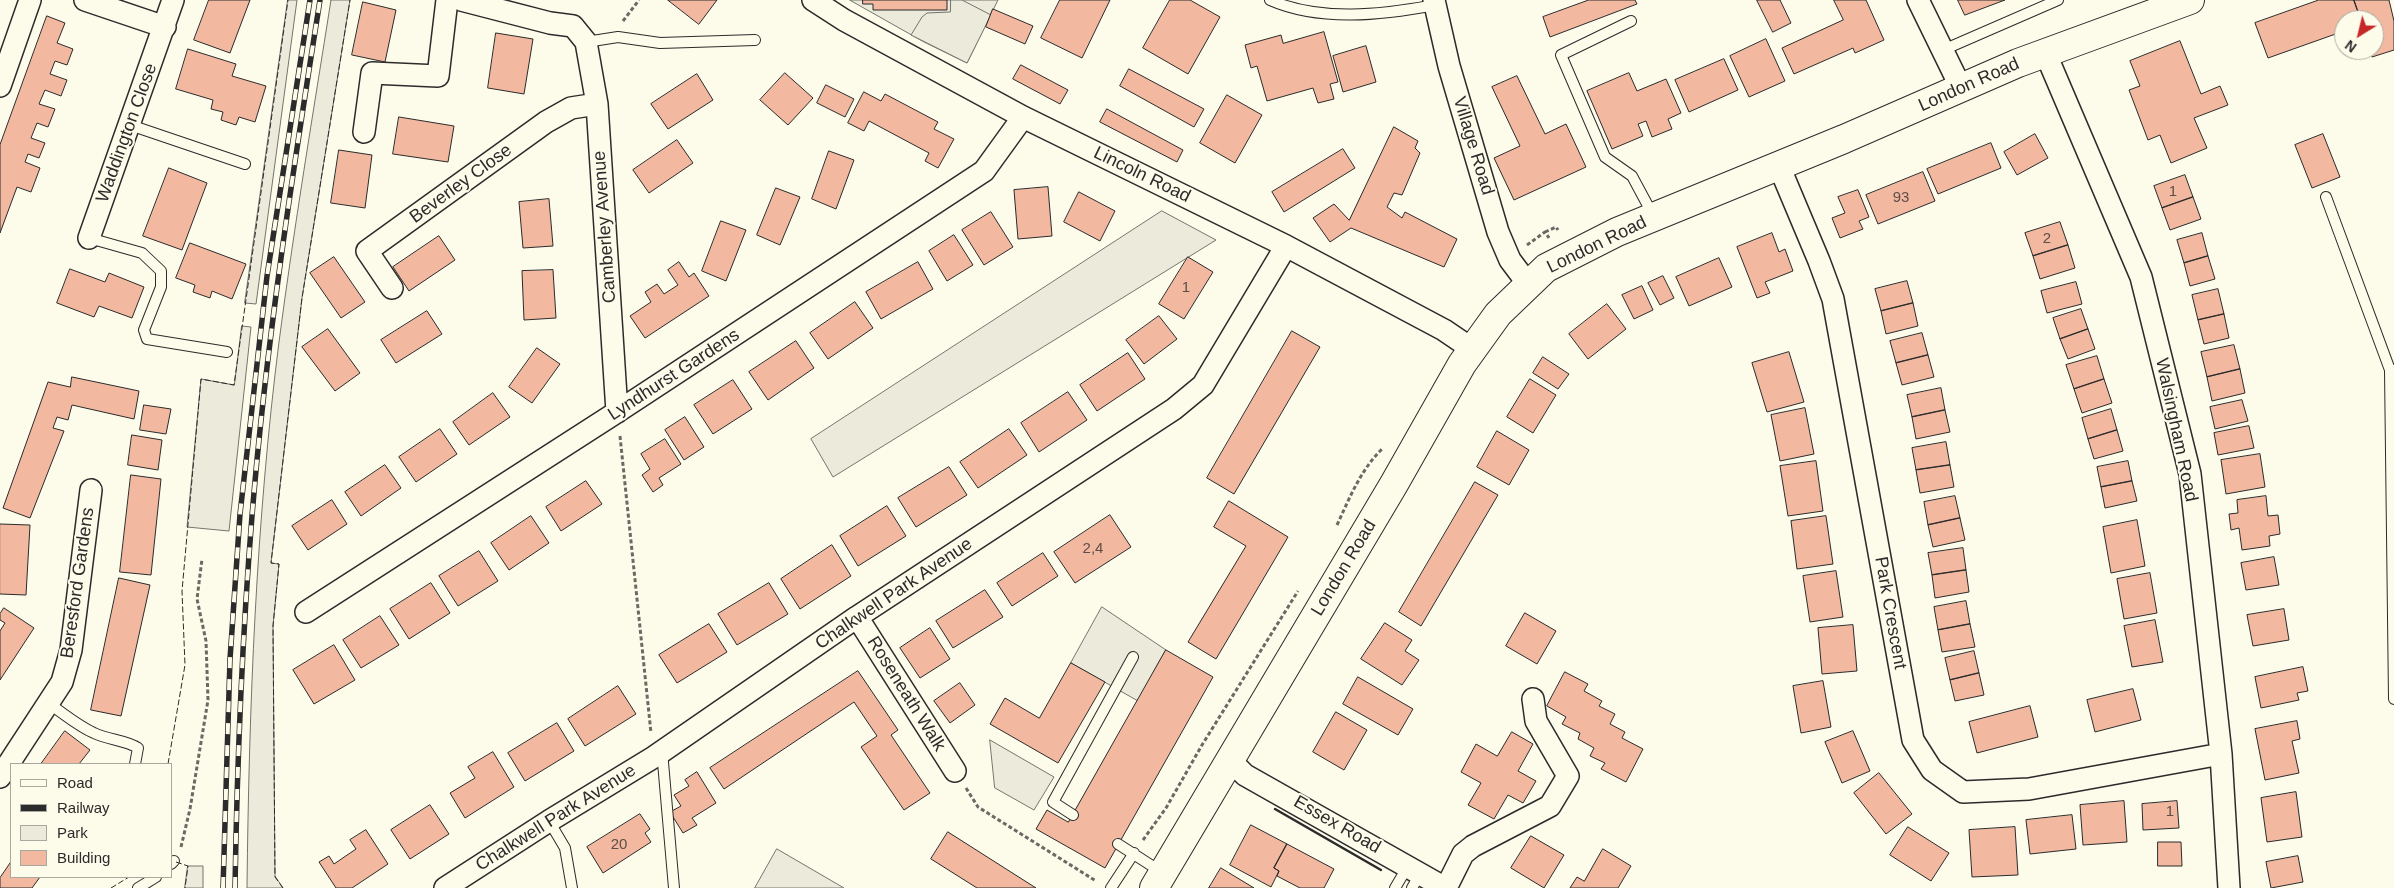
<!DOCTYPE html>
<style>
body{margin:0}
#map{position:relative;width:2394px;height:888px;overflow:hidden;background:#fdfbea;font-family:Arial,sans-serif}
canvas{display:block}
.legend{position:absolute;left:10px;top:763px;width:162px;height:115px;box-sizing:border-box;background:#fdfbea;border:1px solid #a9a89e;margin:0;padding:6px 9px;list-style:none;font-size:15px;color:#2b2b2b}
.legend li{display:flex;align-items:center;gap:10px;height:25px}
.legend b{width:25px;border:1px solid #a9a89e}
.north{position:absolute;left:2334px;top:10px;width:50px;height:50px;box-sizing:border-box;background:#fdfbea;border:1px solid #a9a89e;border-radius:50%;rotate:216deg;font-size:14px;font-weight:700;line-height:20px;text-align:center;color:#2b2b2b}
.north::after{content:'';display:block;margin:auto;width:18px;height:22px;background:#c62828;clip-path:polygon(50% 0,100% 100%,50% 72%,0 100%)}
</style>
<div id="map">
<canvas width="2394" height="888"></canvas>
<ul class="legend">
<li><b style="height:6px;background:#fdfbea"></b>Road</li>
<li><b style="height:6px;background:#2b2b2b"></b>Railway</li>
<li><b style="height:14px;background:#ecebdb"></b>Park</li>
<li><b style="height:14px;background:#f2b8a0"></b>Building</li>
</ul>
<div class="north">N</div>
</div>
<script>
const ctx = document.querySelector('canvas').getContext('2d');
ctx.lineJoin = 'round';
function paint(path, color) { ctx.fillStyle = color; ctx.fill(path, 'evenodd'); }
function strokePath(path, color, width, dash) { ctx.strokeStyle = color; ctx.lineWidth = width; ctx.lineCap = dash ? 'butt' : 'round'; ctx.setLineDash(dash || []); ctx.stroke(path); }
function drawText(font, color, halo, rows, align = 'center') {
  ctx.font = font + ' Arial,sans-serif'; ctx.lineWidth = 4; ctx.setLineDash([]); ctx.textBaseline = 'middle'; ctx.strokeStyle = halo; ctx.fillStyle = color; for (const [text, x, y, turn = 0] of rows) {
    ctx.save(); ctx.translate(x, y); ctx.rotate((+turn || 0) * Math.PI / 180); ctx.textAlign = isNaN(turn) ? turn : align; if (halo) ctx.strokeText(text, 0, 0); ctx.fillText(text, 0, 0); ctx.restore();
  }
}
const green = new Path2D(`
 M288 0H297L256 304 245 303Z
 M331 0H350L302 298 271 563 279 564 273 626 275 876 283 888H247C249 705 256 523 279 342 294 227 313 114 331 0Z
 M850 0H998L967 63 924 42Z
 M1162 211 1216 240 833 477 811 439Z
 M242 326 251 327 229 531 187 527 201 379 234 385Z
 M777 849 844 888H755Z
 M188 866H203V888H185Z`);
paint(green, '#ecebdb');
strokePath(green, '#74746e', 1);
const parking = new Path2D(`
 M951 0H962L991 15 967 63 911 35 922 17 927 13 950 12Z
 M1102 607 1166 650 1138 701 1071 663Z
 M990 740 1054 777 1034 810 995 788Z`);
paint(parking, '#eceadb');
strokePath(parking, '#74746e', 1);
const building = new Path2D(`
 M209 0H250L230 53 194 40Z
 M668 0H717L699 24Z
 M863 0H947V10H873V4H863Z
 M1060 0H1110L1082 58 1041 38Z
 M1170 0H1190L1220 17 1188 74 1143 48Z
 M1589 0H1635L1637 4 1550 37 1543 17Z
 M1757 0H1780L1791 23 1773 32Z
 M1834 0H1866L1884 40 1855 53 1853 48 1794 74 1782 48 1843 20Z
 M1958 0H2005L1965 15Z
 M2319 0H2354L2361 20H2344V31L2268 58 2255 23Z
 M2354 0H2389L2394 21V50L2372 57 2370 50H2374V20H2361Z
 M363 2 396 10 385 62 352 55Z
 M993 9 1033 26 1025 44 986 27Z
 M47 16 65 23 57 43 73 49 67 65 55 61 50 74 67 80 61 96 45 90 39 104 55 109 48 127 37 123 31 138 45 143 39 158 28 154 25 162 40 168 31 192 17 187 0 233V145Z
 M1324 32 1338 82 1330 84 1334 99 1318 103 1313 88 1267 101 1257 66 1251 68 1245 45 1281 35 1283 43Z
 M496 33 533 39 524 94 488 88Z
 M1766 39 1785 81 1749 97 1730 56Z
 M2180 41 2201 94 2220 86 2228 105 2194 118 2207 148 2171 163 2160 135 2148 140 2129 90 2140 86 2130 61Z
 M1366 46 1376 82 1343 92 1333 56Z
 M188 49 236 64 232 76 266 86 255 122 239 117 236 125 221 120 223 112 211 109 213 100 176 89Z
 M1724 59 1738 90 1689 112 1675 80Z
 M1021 65 1068 90 1060 104 1013 79Z
 M1129 69 1204 109 1194 127 1120 86Z
 M785 73 813 98 788 125 760 100Z
 M1629 73 1637 91 1666 79 1681 113 1668 119 1672 129 1652 137 1646 121 1638 124 1643 136 1612 149 1587 91Z
 M697 74 713 100 668 129 651 104Z
 M1517 76 1545 134 1566 124 1586 167 1514 200 1494 158 1520 146 1492 87Z
 M826 85 854 99 845 117 817 103Z
 M864 92 881 101 885 94 938 122 934 129 954 139 938 168 925 161 929 153 869 121 864 131 848 123Z
 M1227 95 1262 115 1235 163 1200 143Z
 M1107 109 1183 150 1177 162 1100 122Z
 M399 117 454 126 448 162 393 154Z
 M1394 127 1418 141 1415 148 1420 153 1402 195 1394 193 1387 207 1402 218 1405 212 1457 239 1444 267 1351 228 1330 242 1313 218 1334 204 1349 220Z
 M2035 134 2048 158 2017 175 2004 152Z
 M2323 134 2340 177 2312 188 2295 145Z
 M677 140 693 163 649 193 633 170Z
 M1991 143 2001 168 1938 194 1927 169Z
 M1343 149 1355 168 1284 212 1272 192Z
 M339 150 372 155 365 208 331 203Z
 M829 151 854 160 836 209 812 199Z
 M169 168 207 183 182 250 143 236Z
 M1923 172 1935 201 1878 224 1866 195Z
 M2185 175 2193 197 2162 208 2154 186Z
 M1048 187 1052 236 1018 239 1014 190Z
 M776 188 800 197 780 245 757 235Z
 M1858 190 1869 217 1859 221 1863 229 1840 238 1832 218 1845 213 1838 197Z
 M1079 192 1115 211 1100 241 1064 222Z
 M2193 197 2201 219 2170 230 2162 208Z
 M549 199 553 246 523 248 519 202Z
 M991 212 1013 247 984 265 962 230Z
 M721 221 746 230 726 281 702 271Z
 M2060 222 2068 245 2033 256 2025 233Z
 M1772 233 1779 252 1785 249 1793 271 1765 282 1770 293 1757 298 1737 247Z
 M2202 233 2208 256 2184 263 2177 240Z
 M954 235 973 265 947 281 929 251Z
 M439 236 455 260 409 291 393 267Z
 M190 243 246 264 232 299 212 291 210 298 193 292 195 285 176 278Z
 M2068 245 2075 268 2040 279 2033 256Z
 M2208 256 2215 279 2190 286 2184 263Z
 M334 257 365 302 341 318 310 273Z
 M1188 257 1213 272 1184 319 1159 304Z
 M1719 258 1732 287 1689 306 1676 277Z
 M679 262 689 277 694 273 709 296 645 338 630 316 651 302 645 292 657 284 664 294 678 285 668 270Z
 M918 262 933 289 881 319 866 292Z
 M70 269 105 282 109 273 144 287 132 318 99 306 94 317 57 303Z
 M553 270 556 318 524 320 522 271Z
 M1663 276 1674 298 1660 305 1648 283Z
 M1907 281 1913 303 1881 311 1875 289Z
 M2076 282 2082 304 2047 313 2041 291Z
 M1642 286 1653 310 1634 319 1622 295Z
 M2218 289 2224 314 2198 320 2192 295Z
 M855 302 873 328 828 359 810 333Z
 M1913 303 1918 326 1886 334 1881 311Z
 M1607 304 1626 329 1588 359 1569 334Z
 M2081 309 2088 329 2060 339 2053 318Z
 M427 311 442 334 396 363 381 340Z
 M2224 314 2229 338 2204 344 2198 320Z
 M1159 316 1177 339 1144 364 1126 340Z
 M328 329 360 373 335 391 302 347Z
 M2088 329 2095 349 2068 359 2060 339Z
 M1292 331 1320 347 1234 494 1207 478Z
 M1922 333 1928 355 1896 363 1890 341Z
 M796 341 814 368 768 400 749 372Z
 M2234 345 2240 369 2207 377 2201 352Z
 M537 348 560 364 532 403 509 387Z
 M1789 352 1804 402 1767 412 1752 363Z
 M1128 353 1145 379 1097 411 1080 385Z
 M1928 355 1934 377 1902 385 1896 363Z
 M2097 356 2104 379 2074 389 2066 365Z
 M1543 357 1569 374 1558 389 1533 373Z
 M2240 369 2245 393 2212 401 2207 377Z
 M72 377 139 391 134 419 72 405 68 420 57 417 53 428 64 431 30 518 3 508 48 382 70 387Z
 M1530 379 1556 395 1533 433 1507 417Z
 M2104 379 2112 403 2082 413 2074 389Z
 M733 380 752 409 713 434 694 405Z
 M1941 388 1945 410 1912 417 1907 395Z
 M1068 392 1087 420 1039 452 1021 423Z
 M493 393 510 417 469 445 453 422Z
 M2242 400 2248 421 2215 429 2210 407Z
 M144 405 171 409 166 434 140 430Z
 M1805 408 1814 454 1780 461 1771 415Z
 M2111 409 2117 430 2088 439 2082 418Z
 M1945 410 1950 432 1916 439 1912 417Z
 M685 417 704 447 684 460 665 430Z
 M2249 426 2254 448 2218 455 2214 433Z
 M440 429 457 454 416 482 399 457Z
 M1009 429 1027 455 978 488 960 462Z
 M2117 430 2123 451 2094 459 2088 439Z
 M1497 431 1529 450 1509 485 1477 467Z
 M132 435 162 440 158 470 128 465Z
 M665 439 681 464 659 478 663 485 653 492 642 475 650 469 641 454Z
 M1946 442 1950 465 1916 470 1912 448Z
 M2260 454 2265 487 2226 494 2221 460Z
 M1816 461 1823 511 1788 516 1780 466Z
 M2128 461 2132 481 2101 487 2097 467Z
 M385 465 401 488 361 516 345 492Z
 M1950 465 1954 487 1920 493 1916 470Z
 M949 467 967 495 916 527 898 498Z
 M131 475 161 479 151 575 120 572Z
 M586 481 602 504 561 531 546 507Z
 M2132 481 2137 501 2105 508 2101 487Z
 M1475 482 1498 495 1421 626 1399 612Z
 M1955 496 1960 518 1928 525 1924 502Z
 M2266 496 2268 516 2278 515 2280 534 2269 536 2270 546 2242 550 2239 528 2231 530 2229 514 2238 513 2237 500Z
 M332 500 347 524 308 550 292 526Z
 M1229 501 1288 537 1216 659 1188 642 1246 546 1214 527Z
 M887 506 906 536 858 566 840 536Z
 M1110 515 1131 547 1075 583 1054 552Z
 M531 516 549 543 509 570 491 543Z
 M1826 516 1833 564 1797 569 1791 521Z
 M1960 518 1965 540 1933 547 1928 525Z
 M2137 520 2145 566 2111 573 2103 527Z
 M0 524 30 525 26 595 0 594Z
 M832 545 851 576 800 609 781 579Z
 M1963 548 1966 570 1932 575 1928 553Z
 M479 551 498 581 458 606 439 576Z
 M1043 553 1058 576 1012 606 997 583Z
 M2274 557 2279 585 2246 590 2241 563Z
 M1966 570 1969 592 1935 598 1932 575Z
 M1836 571 1843 617 1810 622 1803 576Z
 M2150 573 2157 613 2124 619 2117 579Z
 M119 578 150 585 121 716 91 710Z
 M431 583 450 613 409 639 390 609Z
 M769 583 788 614 737 645 718 614Z
 M985 590 1003 617 953 648 936 621Z
 M1966 601 1970 624 1938 630 1934 607Z
 M4 608 34 628 0 680V631L5 623 0 620V614Z
 M2284 609 2289 640 2253 646 2247 615Z
 M1525 613 1556 631 1537 664 1506 646Z
 M380 616 399 645 361 668 343 640Z
 M2155 620 2163 662 2132 667 2124 626Z
 M1385 623 1412 640 1405 651 1419 660 1402 685 1361 659Z
 M709 624 727 652 677 683 659 655Z
 M1970 624 1975 647 1942 652 1938 630Z
 M1853 625 1857 671 1822 674 1818 628Z
 M930 628 950 659 920 678 900 648Z
 M334 645 355 680 314 704 293 670Z
 M1166 650 1213 677 1105 868 1036 829 1047 810 1068 822Z
 M1974 651 1979 673 1950 680 1945 658Z
 M1071 663 1105 682 1058 763 990 724 1005 698 1039 718Z
 M2303 667 2308 691 2297 693 2299 700 2261 708 2255 677Z
 M858 671 898 730 891 735 930 793 904 810 861 747 877 736 854 702 724 789 710 768Z
 M1565 672 1588 684 1584 691 1602 701 1599 706 1615 714 1610 724 1625 732 1622 738 1643 749 1626 782 1601 769 1605 763 1590 756 1594 748 1578 739 1580 733 1562 724 1566 717 1547 706Z
 M1979 673 1984 695 1955 701 1950 680Z
 M1358 677 1413 709 1398 735 1343 704Z
 M1823 681 1831 727 1801 733 1793 686Z
 M960 683 975 705 950 723 934 701Z
 M618 686 636 714 585 746 568 719Z
 M2133 689 2141 720 2095 732 2087 700Z
 M2030 706 2038 737 1977 753 1969 722Z
 M1336 712 1367 730 1344 770 1313 752Z
 M2297 721 2300 739 2292 741 2299 773 2265 780 2255 729Z
 M557 723 574 751 525 781 508 753Z
 M65 731 90 750 79 764H41Z
 M1853 731 1870 771 1842 783 1825 742Z
 M1512 732 1533 744 1518 771 1536 781 1523 803 1508 795 1494 819 1468 805 1481 783 1461 772 1476 744 1497 756Z
 M493 752 514 787 465 818 450 793 475 778 468 767Z
 M697 772 716 803 692 818 697 825 683 833 670 812 681 806 674 795 689 786 685 780Z
 M1879 773 1912 814 1886 834 1854 793Z
 M2296 792 2302 837 2267 842 2261 798Z
 M2124 801 2127 842 2083 845 2080 805Z
 M2177 801 2179 828 2143 830 2142 804Z
 M430 805 449 834 410 859 391 830Z
 M640 814 650 829 645 833 651 842 603 873 587 847Z
 M2072 815 2076 849 2030 854 2026 820Z
 M1251 825 1287 844 1274 868 1279 871 1271 887 1230 865Z
 M1908 827 1949 853 1931 881 1890 855Z
 M2015 827 2018 875 1972 877 1969 830Z
 M366 830 388 864 352 888H336L319 862 329 856 334 864 356 849 350 840Z
 M948 832 1036 888H977L931 859Z
 M1531 836 1564 855 1544 888 1511 868Z
 M2158 842H2181L2182 866H2158Z
 M1287 844 1334 869 1324 888H1300L1277 876 1279 871 1274 868Z
 M1603 849 1631 866 1618 888H1570L1577 877 1584 881Z
 M2298 856 2303 882 2271 888 2266 862Z
 M11 862V877H40L32 888H0V878Z
 M1221 868 1254 888H1209Z`);
paint(building, '#f2b8a0');
strokePath(building, '#2b2b2b', 1);
const service = new Path2D(`
 M1270 0C1320 22 1382 15 1435 5
 M1631 21 1561 55 1605 157 1632 176 1654 217
 M586 42 618 37 660 43 755 40
 M1943 50 2058 0
 M130 125 245 164
 M2326 197 2390 370
 M89 238 142 253 161 271V287L144 330 147 339 227 352
 M2394 699 2390 370H2394
 M48 703C63 713 78 726 94 733 108 740 126 740 138 748L135 764
 M662 751 674 888
 M1073 815 1053 802 1133 657
 M549 821 565 848 572 888
 M1118 844 1163 873
 M171 864 174 861
 M138 888 156 877
 M1111 888 1134 853
 M1395 888 1408 866
 M1412 888 1420 874`);
const minor = new Path2D(`
 M85 0 165 27
 M461 0 550 23 573 26 586 42 597 104 617 412
 M813 0 844 20 1023 117 1286 246 1444 330 1472 349
 M1434 0 1449 66 1498 232 1510 260 1528 284
 M1918 0 1961 88
 M2045 52 2141 277 2190 474 2221 754 2229 888
 M0 86 30 0
 M364 132 372 73 438 76 447 0
 M1779 166 1819 261 1833 299 1913 740 1932 770 1963 792 2029 789 2221 754
 M89 238 173 0
 M392 288 367 251 546 122 571 108 597 104
 M306 612 617 412 984 171 1023 117
 M857 617 955 771
 M1231 761 1245 775 1445 888
 M0 777 62 682 71 650 91 490
 M445 888 549 821 654 757 857 617 1174 409 1203 385 1286 246
 M1446 888 1463 854 1473 846 1550 806 1568 776 1536 721 1533 699`);
const primary = new Path2D(`
 M1154 888 1394 484 1462 364 1498 314 1546 268 1617 232 1844 139 2018 63 2190 0`);
strokePath(service, '#2b2b2b', 12);
strokePath(minor, '#2b2b2b', 24);
strokePath(primary, '#2b2b2b', 30);
strokePath(new Path2D(`
 M623 21 639 0
 M1545 232 1556 227 1558 230
 M1527 245 1545 232 1549 238
 M620 436 651 733
 M1337 525C1350 497 1361 469 1383 448
 M966 788 978 807 1096 881
 M1143 840 1166 808 1202 745 1298 591
 M181 847 190 809 208 700 206 641 197 599 202 559`), '#6a6964', 3, [4, 2.5]);
strokePath(service, '#fdfbea', 10);
strokePath(minor, '#fdfbea', 21);
strokePath(primary, '#fdfbea', 28);
const rail = new Path2D(`
 M223 888 230 659 240 514 267 276 310 0
 M235 888C237 764 242 640 252 516 266 343 293 171 320 0`);
strokePath(rail, '#2b2b2b', 5.5);
strokePath(rail, '#fdfbea', 4, [11]);
strokePath(new Path2D(`
 M168 764 185 665 182 591 201 379 234 385 288 0
 M176 862 188 866 185 888
 M111 888 129 877
 M283 888 275 877 273 626 279 564 271 563 302 298 350 0`), '#2b2b2b', 1, [6, 2.5]);
strokePath(new Path2D(`
 M1275 809 1381 870`), '#2b2b2b', 2.5);
drawText('15px', '#5d4e48', null, [
 ["1",2173,192],
 ["93",1901,198],
 ["2",2047,239],
 ["1",1186,288],
 ["2,4",1093,549],
 ["1",2170,812],
 ["20",619,845]
]);
drawText('18px', '#2b2b2b', '#fdfbea', [
 ["London Road",1969,85,-24],
 ["Waddington Close",127,133,-70],
 ["Village Road",1473,146,73],
 ["Lincoln Road",1142,175,26],
 ["Beverley Close",461,184,-36],
 ["Camberley Avenue",605,227,-94],
 ["London Road",1597,245,-26],
 ["Lyndhurst Gardens",674,375,-33],
 ["Walsingham Road",2176,430,78],
 ["London Road",1344,568,-59],
 ["Beresford Gardens",78,583,-82],
 ["Chalkwell Park Avenue",894,594,-34],
 ["Park Crescent",1890,613,80],
 ["Roseneath Walk",906,694,58],
 ["Chalkwell Park Avenue",556,818,-32],
 ["Essex Road",1337,825,30]
]);
</script>
